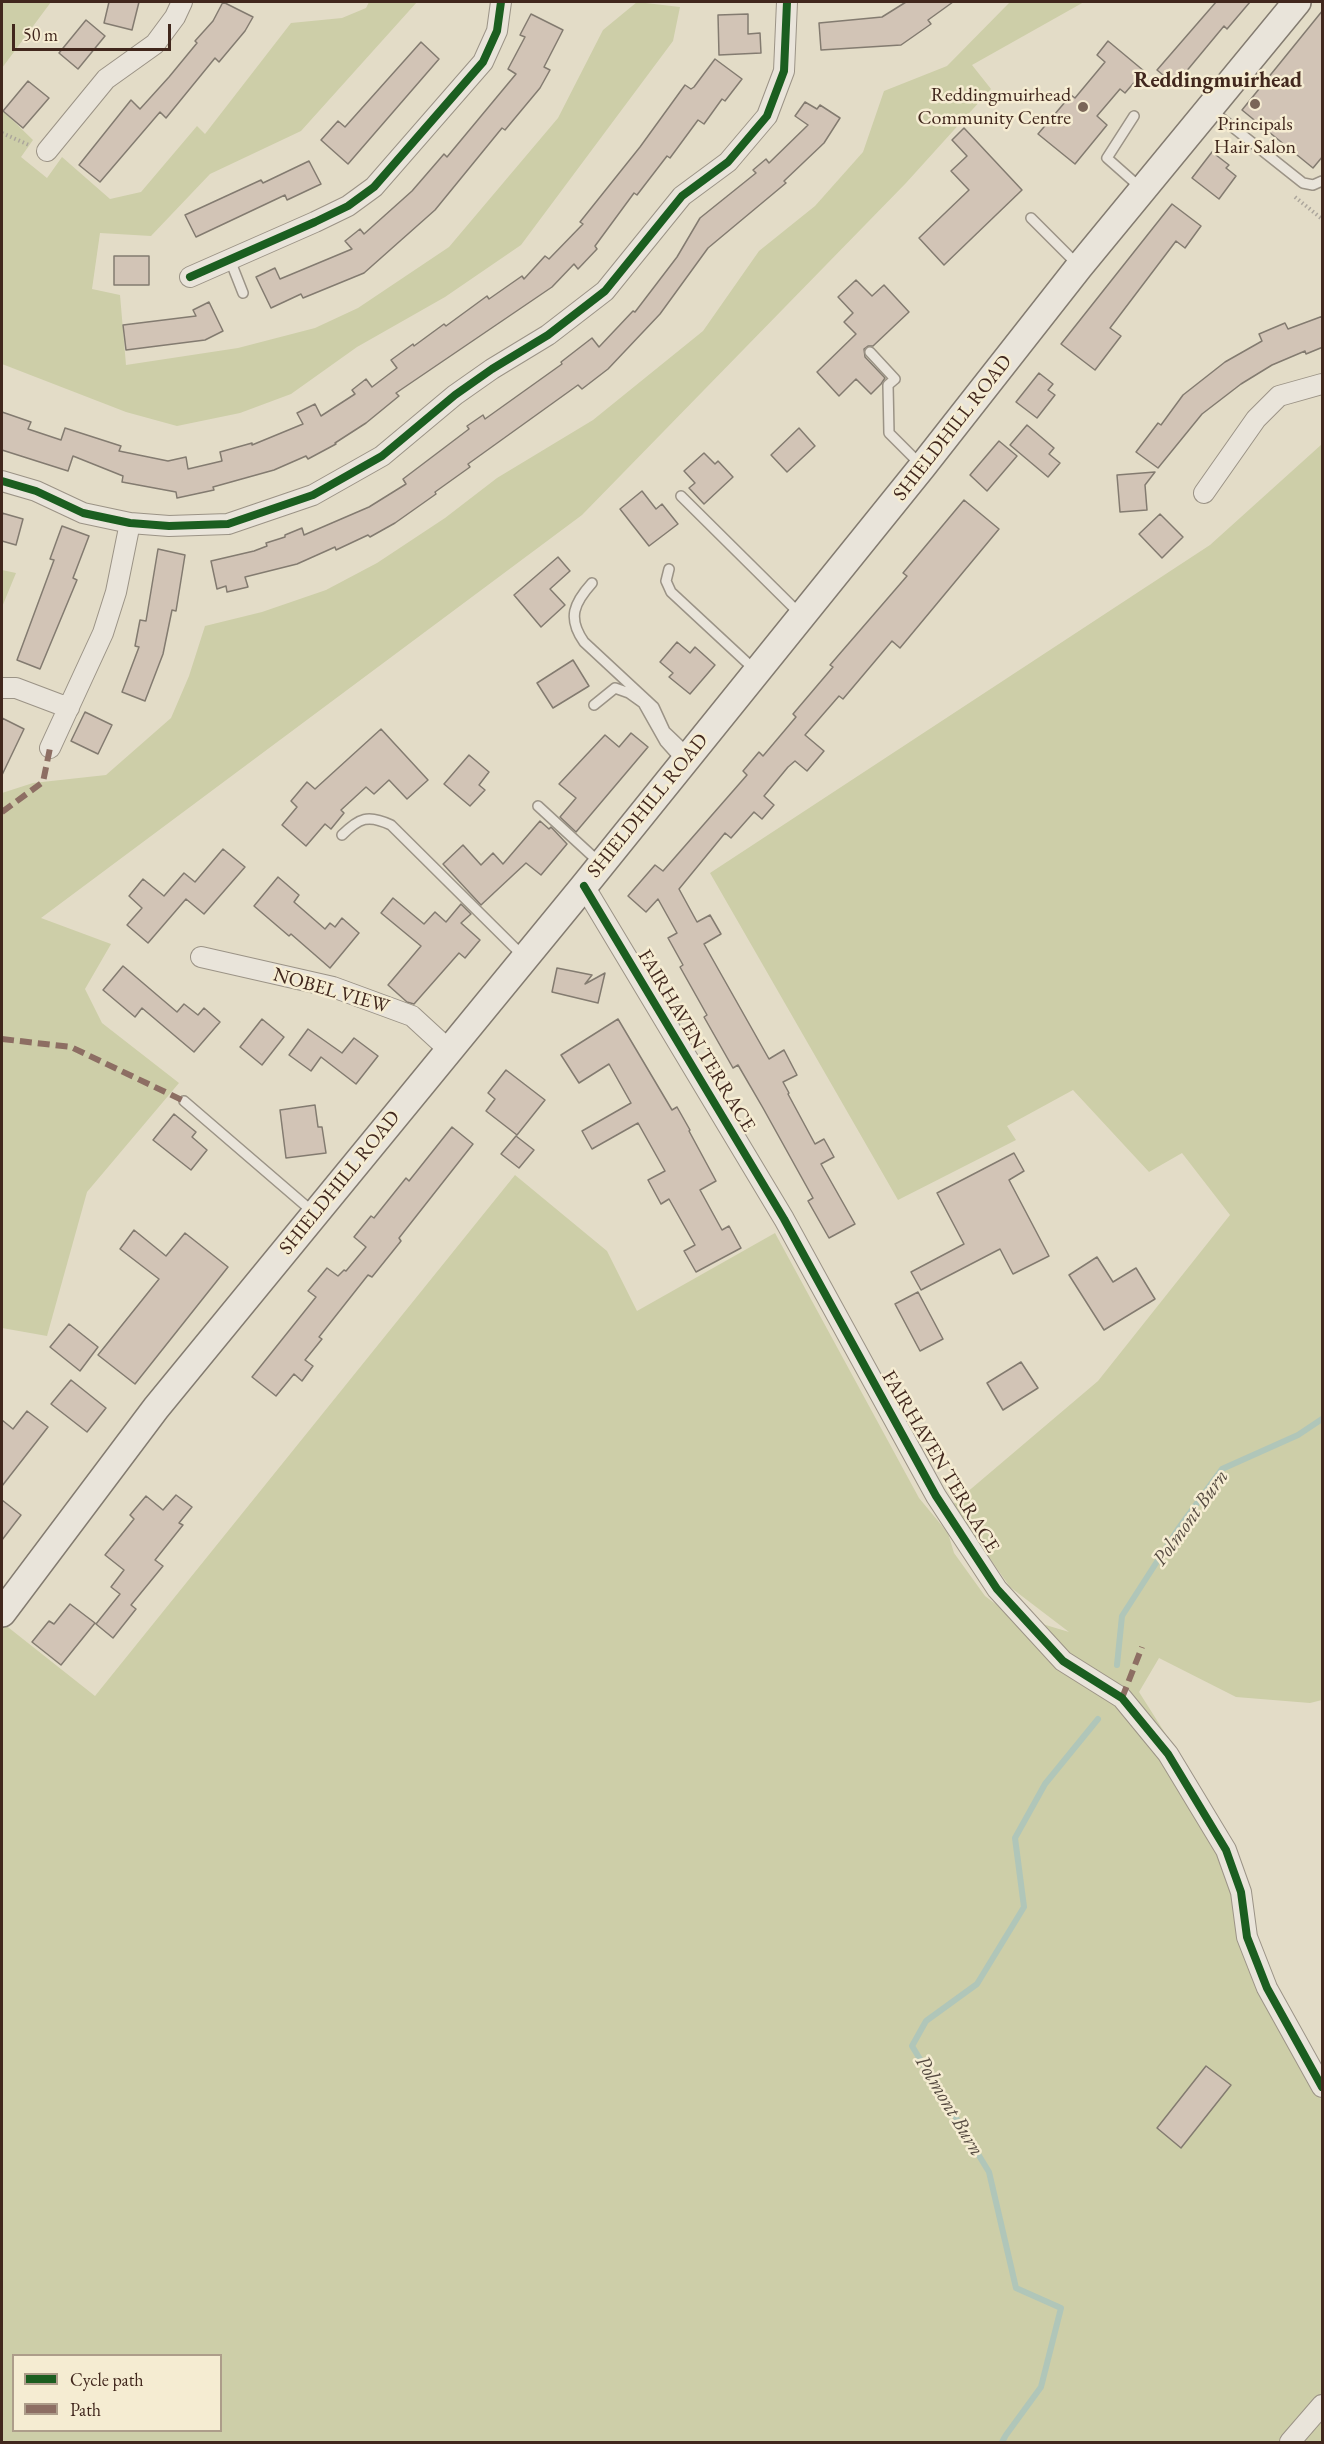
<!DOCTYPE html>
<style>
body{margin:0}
#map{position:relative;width:1324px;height:2444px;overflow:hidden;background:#e3dcc7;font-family:"EB Garamond",serif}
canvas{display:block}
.frame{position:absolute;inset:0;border:3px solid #41271d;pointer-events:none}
.legend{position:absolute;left:12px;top:2354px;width:210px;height:78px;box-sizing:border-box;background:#f5ecd2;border:2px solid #ad9d8a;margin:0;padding:8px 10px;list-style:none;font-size:18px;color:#41271d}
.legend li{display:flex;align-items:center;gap:12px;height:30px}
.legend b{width:30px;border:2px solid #ad9d8a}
.scale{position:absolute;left:12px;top:24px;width:159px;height:27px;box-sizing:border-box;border:3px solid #41271d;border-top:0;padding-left:8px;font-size:18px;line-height:21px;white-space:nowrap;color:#41271d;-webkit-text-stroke:4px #f5ecd2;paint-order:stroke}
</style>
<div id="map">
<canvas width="1324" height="2444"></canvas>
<div class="frame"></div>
<ul class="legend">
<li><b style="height:8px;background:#1b5e20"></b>Cycle path</li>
<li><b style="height:8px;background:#8d6e63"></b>Path</li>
</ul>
<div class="scale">50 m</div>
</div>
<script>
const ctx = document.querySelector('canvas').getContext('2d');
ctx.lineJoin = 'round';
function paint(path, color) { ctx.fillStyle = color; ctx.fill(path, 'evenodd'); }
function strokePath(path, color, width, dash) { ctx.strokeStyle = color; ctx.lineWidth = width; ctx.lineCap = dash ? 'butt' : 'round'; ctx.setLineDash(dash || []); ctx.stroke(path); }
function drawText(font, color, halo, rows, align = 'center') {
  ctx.font = font + ' "EB Garamond",serif'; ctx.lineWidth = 5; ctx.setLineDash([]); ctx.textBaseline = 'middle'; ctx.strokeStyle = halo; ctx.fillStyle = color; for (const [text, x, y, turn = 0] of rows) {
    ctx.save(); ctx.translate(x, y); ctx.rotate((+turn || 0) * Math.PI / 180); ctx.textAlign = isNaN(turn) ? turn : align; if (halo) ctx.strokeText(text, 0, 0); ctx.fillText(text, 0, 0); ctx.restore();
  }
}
paint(new Path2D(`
 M2 2H51L2 68Z
 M369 2H417L301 131 210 174 151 236 100 233 92 289 120 295 126 365 238 348 315 328 358 308 449 247 558 118 603 30 637 2 680 7 673 41 521 245 445 297 357 347 291 394 240 413 177 426 126 412 2 364V110L33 140 21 157 47 178 62 157 110 199 141 192 197 126 205 134 291 23 342 18 366 8Z
 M1010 2H1084L972 65 991 89 906 183 582 515 41 918 111 944 85 989 102 1023 179 1083 87 1192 47 1336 2 1328V793L33 783 106 775 171 718 189 676 205 626 262 612 326 590 377 563 445 518 497 478 593 420 703 331 759 251 815 206 863 152 884 91 947 66Z
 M1322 444V1700L1310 1703 1236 1697 1159 1658 1139 1692 1177 1752 1256 1934 1273 1981 1322 2068V2442H2V1630L4 1624 95 1696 515 1175 607 1251 637 1311 775 1233 919 1498 948 1533 954 1553 985 1596 1009 1614 1069 1632 1010 1587 952 1505 1098 1381 1230 1215 1182 1153 1149 1172 1073 1090 1007 1126 1016 1140 898 1200 710 873 1210 545ZM14 2356H220V2430H14Z
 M2 570 16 573 2 607Z`), '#cdcea8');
strokePath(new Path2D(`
 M1117 1665 1122 1616 1178 1529 1222 1469 1298 1435 1322 1419
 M1002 2442 1006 2435 1041 2387 1061 2308 1016 2288 989 2172 912 2046 926 2021 977 1984 1024 1907 1015 1838 1045 1784 1098 1719`), '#b0c6b9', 6);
const building = new Path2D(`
 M109 2H139L132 30 104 23Z
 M223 2 253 17 245 31 219 62 215 58 166 118 160 112 100 182 79 165 131 100 140 109 169 77 197 43 195 41 213 21Z
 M906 2H953L928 20 931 24 901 45 821 50 819 23 882 17Z
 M1216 2H1250L1227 29 1224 26 1175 85 1157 70Z
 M1323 10V156L1313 168 1242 110Z
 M531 14 563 30 544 67 550 70 540 88 505 130 502 128 435 210 364 273 303 298 301 294 271 308 256 277 275 268 280 279 352 249 345 241 360 229 364 234 412 191 444 154 447 157 516 74 508 69 525 37 520 35Z
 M748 14V34L760 33 761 53 719 55 718 15Z
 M86 20 105 36 78 69 59 53Z
 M1108 41 1144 71 1125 93 1120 89 1097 116 1107 125 1075 164 1038 134 1071 95 1075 98 1105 62 1097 55Z
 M421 42 439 59 348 164 321 140 338 121 345 127Z
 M715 59 742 79 725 101 722 99 704 124 698 120 670 158 667 156 637 195 634 193 595 246 597 249 578 269 574 264 552 287 396 393 399 396 366 423 335 443 336 444 308 459 306 456 274 470 213 487 214 490 177 498 176 492 122 482 123 476 73 456 68 471 2 450V412L31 422 28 429 61 440 65 428 121 446 119 451 168 461 186 457 188 469 222 461 220 452 252 443V445L303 424 297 413 315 404 321 416 355 394 352 390 366 379 372 387 397 368 391 360 413 344 414 346 444 324 446 326 487 296 489 299 522 276 524 279 545 256 549 259 583 224 580 222 640 147 685 85 691 89 694 87Z
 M28 81 49 98 23 128 3 111Z
 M805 102 817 109 820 105 840 118 824 143 784 181 786 183 708 248 660 314 608 369 582 389 578 385 468 464 470 467 435 492 436 494 395 523 370 537 368 535 336 550 335 547 297 564 245 577 248 587 227 592 226 586 217 589 211 561 254 551 267 546 266 543 285 537V535L302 528 304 535 369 507 406 484 403 479 469 429 467 426 483 415 485 419 562 364 561 362 592 338 599 347 633 311 635 312 677 257 700 218 756 173 753 170 766 159 769 163 808 125 795 116Z
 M964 128 1022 190 944 265 919 238 969 190 951 171 967 156 952 140Z
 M1212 152 1229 165 1226 168 1236 176 1219 199 1192 178Z
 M309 161 321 184 287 200 285 195 196 237 185 215 261 180 263 183Z
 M1172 204 1201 226 1185 248 1176 241 1110 328 1121 336 1095 370 1061 344Z
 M114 256H149V285H114Z
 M856 280 872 296 884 285 909 312 873 346H868L864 349 865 357 885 378 881 384 871 394 856 379 839 396 817 372 856 334 844 322 853 313 838 297Z
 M209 302 223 331 205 340 126 350 123 325 196 316 193 310Z
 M1323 316V347L1306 354 1305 351 1272 365 1241 384 1202 414 1158 468 1136 452 1158 423 1161 425 1183 395 1225 362 1262 341 1259 334 1285 323 1288 329Z
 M1039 373 1053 384 1048 390 1055 395 1037 418 1016 402Z
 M1027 425 1054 448 1049 454 1060 463 1048 477 1010 445Z
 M799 428 815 446 787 472 771 455Z
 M999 441 1017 456 987 491 970 475Z
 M704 453 715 464 718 461 733 477 704 504 689 488 695 483 684 471Z
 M1155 472 1145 485 1147 510 1120 512 1117 475Z
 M642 491 656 509 662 504 678 524 649 546 620 509Z
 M964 500 999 529 900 648 892 641 843 699 839 696 805 735 824 751 807 771 795 761 788 767 764 796 774 805 762 819 754 812 731 838 725 833 679 889 697 922 710 915 721 934 704 944 769 1059 784 1050 797 1075 783 1082 789 1093 788 1094 815 1144 824 1139 834 1157 821 1164 855 1224 829 1238 808 1201 813 1198 763 1108 738 1065 733 1068 704 1017 707 1015 680 967 683 965 668 938 677 933 658 899 646 912 628 896 655 865 663 871 747 775 743 771 759 752 763 756 796 717 793 714 833 667 830 665 907 576 903 573Z
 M2 513 23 519 16 545 2 541Z
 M1160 514 1183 537 1162 558 1139 534Z
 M62 526 89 536 73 578 77 580 40 669 17 660 54 560 50 559Z
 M158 549 185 555 176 611 172 610 163 654 145 701 122 692 139 647 135 646 140 620 146 621Z
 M558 557 570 571 550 589 565 605 541 627 514 595Z
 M677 642 690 653 695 647 715 665 690 694 669 677 673 673 660 662Z
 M573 660 589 686 553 708 537 683Z
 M85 712 112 725 98 754 71 741Z
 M2 718 24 729 2 775Z
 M381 729 428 780 407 799 389 780 374 794 366 787 341 810 344 813 331 829 325 824 306 846 282 825 297 807 291 801 307 782 315 789Z
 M631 733 648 747 576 832 560 817 576 798 559 784 605 735 619 747Z
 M469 755 489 772 479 785 485 790 470 806 444 784Z
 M540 821 549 829 551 827 567 844 541 875 526 863 481 905 443 864 463 845 481 865 493 853 503 864Z
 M223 849 245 867 204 914 186 899 148 943 127 925 142 908 129 896 143 879 164 896 184 873 195 882Z
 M278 877 299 895 294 902 325 929 330 923 335 927 342 918 359 933 330 968 291 934 289 936 254 906Z
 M393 898 424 924 435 912 446 922 461 904 471 914 461 923 480 940 465 958 459 953 414 1004 407 1002 388 985 421 946 381 913Z
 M123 966 177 1012 184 1004 198 1015 204 1008 220 1022 194 1052 142 1008 135 1017 103 990Z
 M557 968 592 975 585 984 605 973 598 1003 552 992Z
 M262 1019 284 1037 262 1065 240 1047Z
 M618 1019 672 1110 677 1107 690 1130 689 1131 716 1181 700 1190 722 1230 729 1226 741 1248 696 1272 684 1251 695 1245 669 1199 661 1204 648 1180 665 1171 638 1123 592 1149 582 1131 631 1103 609 1064 579 1083 561 1055Z
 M308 1029 342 1053 354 1038 378 1056 356 1084 321 1057 311 1071 289 1055Z
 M506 1070 545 1100 517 1135 486 1111 495 1099 488 1093Z
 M315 1105 318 1127H322L326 1153 286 1158 280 1110Z
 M174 1114 196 1132 192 1137 207 1150 191 1170 153 1140Z
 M452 1127 473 1144 399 1238 401 1241 372 1277 368 1275 319 1337 322 1339 305 1360 313 1366 302 1381 294 1374 276 1396 252 1377 316 1297 308 1291 327 1268 338 1276 344 1270 346 1271 366 1247 354 1237 371 1216 374 1218 406 1178 409 1181Z
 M516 1136 534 1150 519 1168 501 1154Z
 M1014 1153 1024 1171 1009 1180 1049 1256 1013 1274 1000 1249 921 1290 911 1272 964 1244 937 1193Z
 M134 1230 166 1256 185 1233 228 1267 135 1384 98 1355 159 1279 120 1249Z
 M1097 1257 1113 1282 1136 1268 1155 1299 1104 1330 1069 1275Z
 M918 1292 943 1339 920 1351 895 1304Z
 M69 1324 98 1347 80 1371 50 1347Z
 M1021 1362 1038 1388 1003 1410 987 1383Z
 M71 1380 106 1408 87 1432 51 1404Z
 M27 1411 48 1427 2 1486V1420L13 1429Z
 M176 1495 192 1507 179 1523 183 1525 155 1560 163 1566 131 1605 136 1609 113 1638 96 1624 120 1594 111 1587 124 1570 105 1555 134 1519 130 1515 146 1496 163 1510Z
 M2 1500 21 1515 2 1540Z
 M70 1604 95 1623 61 1665 32 1642 49 1621 54 1624Z
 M1206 2066 1231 2085 1181 2148 1157 2128Z`);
paint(building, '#d2c4b6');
strokePath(building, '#837b70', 1.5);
const service = new Path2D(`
 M1211 110 1303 183 1313 185 1322 181
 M1134 116 1107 158 1142 189
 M1031 218 1078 265
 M230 260 243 293
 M870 352 895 379 888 385 889 433 921 465
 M681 496 800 614
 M669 569 666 581 671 592 755 670
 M592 583C574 603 567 618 584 642L654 707 665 731 688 753
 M594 705 615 688 629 693 643 703 665 742 682 761
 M538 806 600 863
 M342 835C359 818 368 814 391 825L523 956
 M184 1101 313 1212`);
const minor = new Path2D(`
 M47 151 106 79 155 44 175 17 182 2
 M190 277 315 222 348 206 374 187 483 62 497 31 501 2
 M2 481 36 491 83 513 130 523 169 526 228 524 313 495 382 456 455 395 492 369 548 335 605 291 682 196 728 162 767 116 784 71 787 2
 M1204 493 1256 419 1279 396 1322 384
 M2 688H16L69 708
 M50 748 103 633 116 592 130 523
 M584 886 784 1219 936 1496 997 1589 1063 1661 1122 1698 1168 1754 1226 1850 1241 1892 1247 1937 1267 1988 1322 2087
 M201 957 333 987 412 1016 449 1050
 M1290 2442 1322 2405`);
const secondary = new Path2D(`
 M2 1613 156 1408 584 886 922 467 1079 267 1297 2`);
strokePath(service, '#9b9386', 12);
strokePath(minor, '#9b9386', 22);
strokePath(secondary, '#837b70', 30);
strokePath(new Path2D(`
 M2 133 29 145
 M1295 197 1322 219`), '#aca69c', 4, [1.5, 3]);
strokePath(service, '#e9e4da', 9);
strokePath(minor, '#e9e4da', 20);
strokePath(secondary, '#e9e4da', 27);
strokePath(new Path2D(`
 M2 812 43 782 50 748
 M2 1039 71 1047 184 1101
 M1122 1698 1142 1647`), '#8d6e63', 6, [12, 6]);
strokePath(new Path2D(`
 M190 277 315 222 348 206 374 187 483 62 497 31 501 2
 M2 481 36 491 83 513 130 523 169 526 228 524 313 495 382 456 455 395 492 369 548 335 605 291 682 196 728 162 767 116 784 71 787 2
 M584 886 784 1219 936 1496 997 1589 1063 1661 1122 1698 1168 1754 1226 1850 1241 1892 1247 1937 1267 1988 1322 2087`), '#1b5e20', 8);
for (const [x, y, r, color] of [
 [1255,104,6,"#7a6658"],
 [1083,107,6,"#7a6658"]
]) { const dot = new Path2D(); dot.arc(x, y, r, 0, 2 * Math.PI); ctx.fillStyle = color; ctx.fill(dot); strokePath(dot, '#f5ecd2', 2); }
drawText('20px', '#41271d', '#f5ecd2', [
 ["Reddingmuirhead",1071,96],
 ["Community Centre",1071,119],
 ["Principals",1255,125,"center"],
 ["Hair Salon",1255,148,"center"]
], 'right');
drawText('20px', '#41271d', '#f5ecd2', [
 ["SHIELDHILL ROAD",953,428,-52],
 ["SHIELDHILL ROAD",648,806,-51],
 ["NOBEL VIEW",331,991,16],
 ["FAIRHAVEN TERRACE",696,1041,59],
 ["SHIELDHILL ROAD",340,1183,-51],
 ["FAIRHAVEN TERRACE",940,1462,59]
]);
drawText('italic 21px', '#574c42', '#f5ecd2', [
 ["Polmont Burn",1191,1518,-54],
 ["Polmont Burn",949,2106,59]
]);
drawText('bold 22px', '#41271d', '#f5ecd2', [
 ["Reddingmuirhead",1218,81]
]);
</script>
